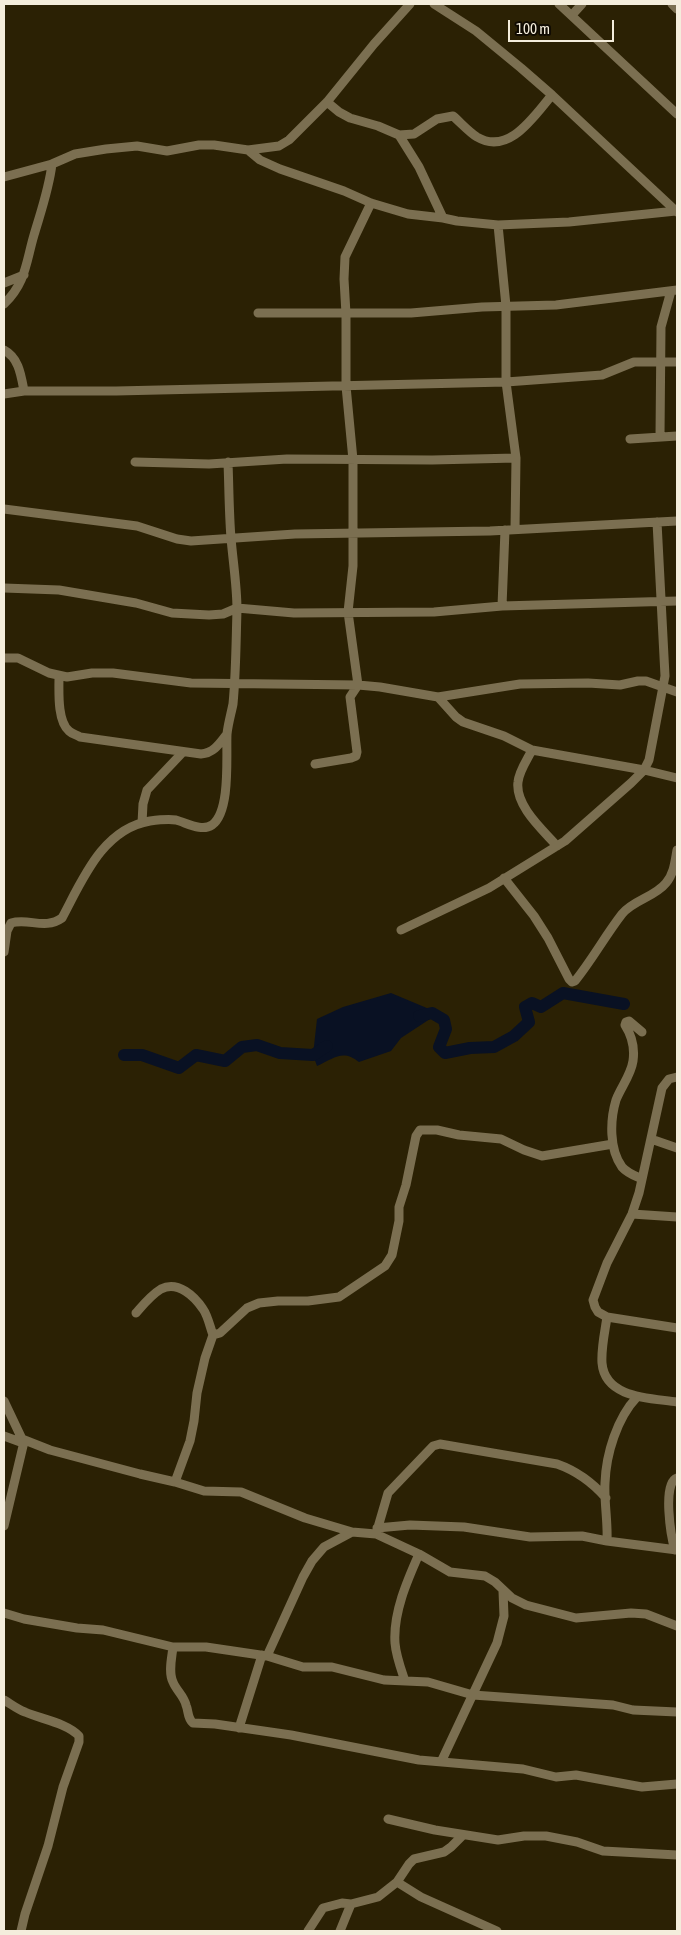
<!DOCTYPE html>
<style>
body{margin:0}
#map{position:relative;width:681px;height:1935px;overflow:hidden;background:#2b2104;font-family:"Asap Condensed",sans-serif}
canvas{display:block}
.frame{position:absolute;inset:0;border:5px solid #f4eddc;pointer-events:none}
.scale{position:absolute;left:508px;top:20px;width:106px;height:22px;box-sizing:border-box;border:2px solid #f4eddc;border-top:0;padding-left:6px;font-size:15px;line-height:18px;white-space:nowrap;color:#f4eddc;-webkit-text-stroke:4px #100b02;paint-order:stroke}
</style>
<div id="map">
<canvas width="681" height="1935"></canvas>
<div class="frame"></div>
<div class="scale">100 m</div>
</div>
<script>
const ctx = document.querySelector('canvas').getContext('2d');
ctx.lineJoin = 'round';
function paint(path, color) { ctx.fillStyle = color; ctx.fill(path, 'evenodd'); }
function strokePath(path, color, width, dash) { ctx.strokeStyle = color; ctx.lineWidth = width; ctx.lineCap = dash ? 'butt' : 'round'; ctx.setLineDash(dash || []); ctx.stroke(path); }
paint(new Path2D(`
 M391 993 434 1011 433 1017 401 1038 391 1051 359 1062C343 1049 334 1058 317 1066L313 1055 317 1019 343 1007Z`), '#091123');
strokePath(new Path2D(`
 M419 1016 432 1013 444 1020 446 1029 439 1047 445 1053 470 1048 494 1047 514 1036 529 1022 525 1007 532 1003 541 1007 563 993 624 1004
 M124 1055H142L179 1068 196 1055 225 1061 242 1047 257 1045 280 1053 313 1055 327 1046`), '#091123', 12);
strokePath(new Path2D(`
 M434 4 476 31 521 68 552 95 677 212
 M559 4 677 114
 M672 4 677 9
 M572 15 582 4
 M327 102 339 112 350 118 378 126 399 135 414 134 437 119 453 116C461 123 469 132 477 137 509 156 534 116 552 95
 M399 135 419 167 443 218
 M248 150 260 160 280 169 344 191 371 203 408 214 443 218 457 221 498 225 569 222 676 211
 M4 177 52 164 75 154 106 149 137 146 167 151 199 145H214L248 150 279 146 289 140 327 102 374 44 410 4
 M498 225 506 306V382L516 458 515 529
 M4 283 24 275
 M4 304C26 283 26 262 34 235 41 211 49 189 52 164
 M258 313H411L482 307 556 305 677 290
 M4 350C19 358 21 375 24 391
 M4 394 24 391H116L506 382 602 375 634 362H677
 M660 436 661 327 671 291
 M630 439 677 436
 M135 462 209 464 287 459 432 460 516 458
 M4 509 137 526 177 539 191 541 295 534 490 531 677 521
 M4 588 59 590 136 603 172 613 209 615 223 614 237 608 294 613 434 612 502 606 677 601
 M502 606 505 530
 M4 658H18L49 673 67 677 92 673H113L191 683 358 685 380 687 438 697 520 684 588 683 620 685 638 681H646L677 692
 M59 676C59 691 57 721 69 731 72 734 77 735 80 737L201 754C214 753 220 743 227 734
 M438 697 456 717 463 722 504 736 532 750 644 770 677 778
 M532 750C527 760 519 771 518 782 515 806 543 830 557 846
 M315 764 351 758 356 756 357 752 350 697 358 685 348 612 353 566V460L346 386V314L344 279 345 257 371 203
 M142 823 143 804 147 790 183 752
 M504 878 534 916 548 938 569 979 572 982 575 981C592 960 605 936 622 914 633 900 655 897 666 883 674 874 675 861 677 850
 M401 930 489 888 565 841 631 783 644 770 649 760 665 676 657 522
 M4 952 7 931 11 923C29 918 45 930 62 918 82 881 102 829 150 821 158 820 168 819 176 820 187 823 202 832 212 825 231 812 226 755 227 734 228 724 231 714 233 704 236 673 236 641 237 610 237 586 233 562 231 538 229 513 229 488 228 462
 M677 1077 669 1079 662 1088 639 1193 632 1214 607 1263 593 1300 595 1307 598 1312 607 1317 677 1328
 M651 1139 677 1148
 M642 1179C635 1176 627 1173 622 1167 609 1149 610 1120 616 1100 621 1087 631 1075 633 1061 635 1047 632 1036 625 1025L626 1022 629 1021 642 1032
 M632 1214 677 1217
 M136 1313C143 1305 151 1295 161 1289 178 1280 195 1297 203 1309 208 1316 210 1327 213 1335L205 1358 197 1393 194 1421 190 1441 175 1482
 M607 1317C605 1331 601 1348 602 1363 605 1399 652 1398 677 1402
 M213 1335 220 1333 247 1308 259 1303 278 1301H308L339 1297 385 1266 392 1255 399 1221V1207L406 1185 416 1136 420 1130H437L459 1135 501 1139 524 1150 542 1156 613 1144
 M4 1401 22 1439 23 1446 4 1526
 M4 1436 23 1443
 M22 1439 50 1450 140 1474 175 1482 204 1491 241 1492 305 1518 352 1532
 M377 1528 410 1525 464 1527 530 1537 582 1536 607 1541 677 1550
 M376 1534 388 1493 433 1446 440 1444 557 1464C577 1471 592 1482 606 1498
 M607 1541C608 1522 604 1502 605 1483 606 1454 617 1418 637 1397
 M675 1550C671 1537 662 1483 677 1478
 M4 1613 24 1619 77 1628 103 1630 173 1647H206L267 1656 303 1667H332L384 1680 428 1682 473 1695 613 1705 633 1710 677 1712
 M173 1647C172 1657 168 1672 173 1682 176 1690 184 1696 186 1705 189 1712 187 1718 193 1723L215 1724 291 1735 419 1760 523 1769 556 1777 576 1775 642 1787 677 1784
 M267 1656 303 1577 312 1561 324 1547 352 1532 376 1534 419 1554 450 1572 485 1576 495 1582 512 1598 526 1605 576 1618 631 1613 646 1614 677 1626
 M405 1681C401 1669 396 1656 395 1643 393 1613 407 1581 419 1554
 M4 1700C11 1704 17 1709 25 1712 41 1719 67 1723 79 1736V1742L63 1787 48 1846 25 1914 21 1931
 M239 1728 262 1655
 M442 1760 497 1643 504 1616 503 1591
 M388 1819 435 1830 498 1840 524 1836H546L577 1842 603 1851 677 1855
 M397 1882 421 1897 497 1931
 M308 1931 323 1908 342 1903 351 1904 378 1897 397 1882 409 1864 414 1859 444 1852 451 1847 463 1835
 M340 1931 351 1904`), '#7b6f51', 9);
</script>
